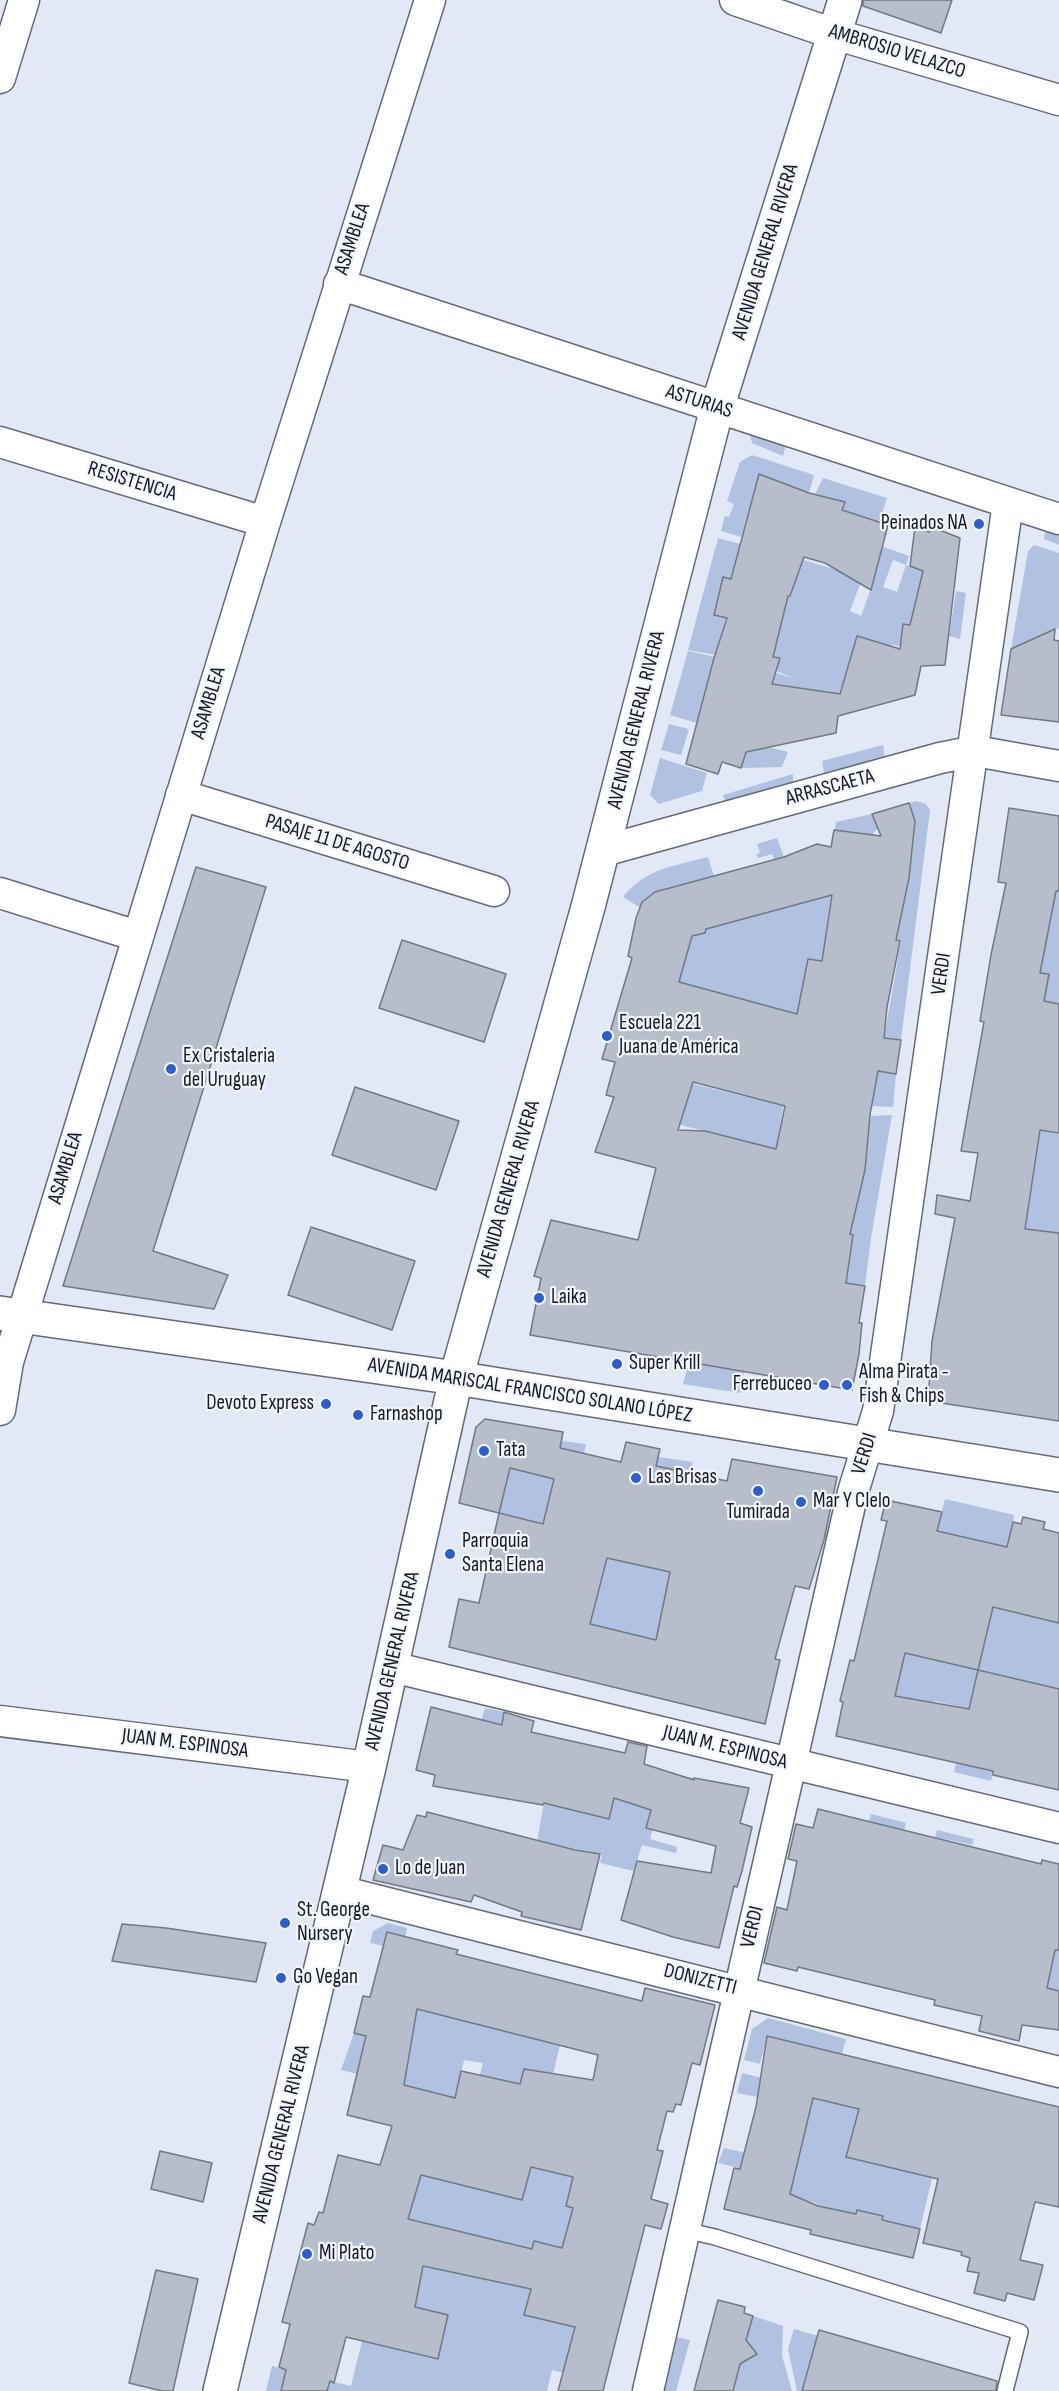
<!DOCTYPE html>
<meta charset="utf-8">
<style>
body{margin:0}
canvas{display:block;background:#e1e9f6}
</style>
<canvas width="1059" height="2391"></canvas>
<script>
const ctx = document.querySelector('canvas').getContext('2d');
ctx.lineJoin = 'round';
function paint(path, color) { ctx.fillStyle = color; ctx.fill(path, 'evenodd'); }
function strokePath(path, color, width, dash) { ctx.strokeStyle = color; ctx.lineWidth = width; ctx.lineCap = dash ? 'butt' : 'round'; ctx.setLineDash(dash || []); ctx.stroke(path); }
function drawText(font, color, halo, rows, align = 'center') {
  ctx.font = font + ' "Sofia Sans Condensed",sans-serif'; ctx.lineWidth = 4.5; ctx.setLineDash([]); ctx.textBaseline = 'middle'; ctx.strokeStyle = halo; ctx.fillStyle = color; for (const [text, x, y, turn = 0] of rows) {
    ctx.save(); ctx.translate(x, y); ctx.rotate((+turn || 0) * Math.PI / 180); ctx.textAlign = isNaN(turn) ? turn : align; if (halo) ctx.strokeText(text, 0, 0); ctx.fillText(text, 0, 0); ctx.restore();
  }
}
paint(new Path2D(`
 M750 434 786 445 783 456 752 443Z
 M752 455 814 475 809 493 759 474 741 537 721 531 725 516 729 517 734 504 727 501 740 462Z
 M823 478 887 498 879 522 842 510 845 502 815 494Z
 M1045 532 1059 534V545L1044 539Z
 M718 538 741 544 731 579 724 577 714 614 726 618 715 655 688 650Z
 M873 543 909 556 906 565 923 571 910 625 903 624 901 646 891 645 888 654 856 689 841 687 840 695 803 688 790 713 761 745 788 752 782 767 741 768 758 706 746 665 794 678 776 671 771 657 778 593 791 596 795 583 788 580 797 558 840 571ZM893 560 906 565 897 592 883 587ZM862 579 873 583 861 616 850 611Z
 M1034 545 1059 553V628L1011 649 1028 551Z
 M956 591 966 593 960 639 949 636Z
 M688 651 716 657 697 723 670 715Z
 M669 724 689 729 681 755 661 750Z
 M883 745 885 758 824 774 822 761Z
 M660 758 707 773 702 791 659 804 650 795Z
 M793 774V783L725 801 723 795Z
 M917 801 926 804 930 810 901 1040 884 1038 901 941 896 940 915 821 909 803Z
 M872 814 878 828 872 835 835 830 836 822Z
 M777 838 784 857 774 859 772 854 758 858 756 855 760 852 757 844Z
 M708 857 714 876 655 892 639 907 623 897C646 868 675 866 708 857Z
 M1056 890 1059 891V1004L1043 1007 1045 996 1032 972 1043 957Z
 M816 893 831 896 826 931 847 936 830 970 808 960 799 1015 679 982 683 938 705 933 706 929Z
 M878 1071 896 1074 893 1107 872 1106Z
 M693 1084 783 1106 776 1149 649 1117 654 1099 684 1112Z
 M1059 1112 1054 1125V1133L1059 1134V1254L1053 1233 1035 1230 1031 1262 986 1223 1029 1203 1035 1163 1010 1159 1033 1113Z
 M892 1115 871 1238 865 1286 846 1283 853 1235 846 1233 871 1116Z
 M689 1362 744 1371 740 1393 683 1384Z
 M562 1441 586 1444 580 1472 556 1470Z
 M658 1457 693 1462 683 1501 650 1494Z
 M510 1468 554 1479 543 1524 499 1513Z
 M945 1499 1014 1515 1007 1547 937 1531Z
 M568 1530 662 1533 688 1648 590 1624 606 1560Z
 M1003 1564 1059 1623V1689L978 1671 969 1709 935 1701 934 1705 876 1709 884 1672 900 1675 905 1653 909 1654 958 1597 943 1662 978 1670Z
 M485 1708 504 1712 502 1725 473 1747Z
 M959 1751 998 1754 991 1781 954 1772Z
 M678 1775 694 1778 684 1822 656 1817 650 1839 677 1847 676 1853 642 1845 634 1871 600 1863 602 1855 537 1841 544 1803 609 1817 614 1799 636 1805 640 1797Z
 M871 1814 906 1823 904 1830 869 1821Z
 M937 1830 974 1839 972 1845 935 1837Z
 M388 1923 407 1928 405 1938 387 1932 383 1946 370 1943 373 1931Z
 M1055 1950H1059V1991L1047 1988Z
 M417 2009 560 2045 551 2083 523 2075 511 2111 503 2109 510 2082 480 2075 483 2063 464 2060 455 2098 341 2070 354 2033 411 2047Z
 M768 2018 846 2039 842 2054 767 2037 760 2064 744 2060 752 2029Z
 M742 2073 775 2081 758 2097 737 2093Z
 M818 2079 861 2109 922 2166 920 2175 932 2178 920 2229 882 2220 883 2216 857 2210 856 2214 817 2209 818 2204 782 2192 793 2181Z
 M724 2148 755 2155 751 2171 718 2163Z
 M531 2167 573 2177 566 2206 573 2208 567 2230 579 2252 534 2241 527 2268 535 2270 524 2315 575 2327 563 2373 552 2370 547 2391H327L330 2381 351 2386 362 2341 438 2360 448 2316 415 2307 416 2265 503 2283 408 2219 421 2175Z
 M753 2316 783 2326 782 2356 792 2391H733L740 2364 757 2354 746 2340Z
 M794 2329 818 2336 802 2391H797L788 2349Z
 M677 2337 690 2340 676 2391H664Z
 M272 2366 286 2370 281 2391H266Z`), '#b0c1e1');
const building = new Path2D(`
 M863 0H952L941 33 863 6Z
 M759 474 809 493 845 502 842 510 888 525 871 590 825 563 804 557 790 596H788L773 657 780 658 772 684 840 694 857 636 900 649 903 624 910 625 923 571 910 566 915 527 929 532 932 527 960 538 945 665 921 666 915 695 838 716 836 733 746 752 741 768 722 762 718 774 686 764 714 658 727 618 714 615 723 577 731 579Z
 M1055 629 1054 640 1059 641V722L1001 715 1011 649Z
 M909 803 915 821 909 878 896 940 900 941 887 1007 884 1038 901 1040 896 1074 878 1071 870 1115 865 1170 850 1234 853 1235 846 1283 865 1286 859 1323H862L859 1354 852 1390 530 1335 541 1278 534 1276 551 1220 638 1240 656 1168 595 1152 614 1097 606 1095 615 1062 602 1059 632 958 628 956 636 918 642 902 655 892 784 857 817 844 831 847 834 830 881 836 872 814ZM832 895 822 961 808 959 797 1014 679 982 692 936 705 933 706 929ZM693 1082 785 1106 776 1149 705 1131 678 1130Z
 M1009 808 1059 816V891H1056L1040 973 1049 974 1044 1001 1059 1004V1133L1040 1130 1025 1229 1059 1233V1421L928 1401 932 1341 955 1218 935 1214 937 1195 970 1201 978 1153 961 1151 984 1022 980 1021 991 955 1006 883 998 882Z
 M196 867 266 887 153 1251 228 1275 214 1309 63 1286Z
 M402 940 506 974 484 1042 379 1008Z
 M355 1087 459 1121 436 1190 332 1155Z
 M311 1227 415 1261 392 1330 288 1295Z
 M485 1419 563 1432 560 1448 621 1462 626 1442 660 1449 656 1466 727 1481 732 1459 837 1477 824 1540 809 1589 795 1586 775 1659 780 1660 765 1724 449 1647 459 1599 479 1603 499 1513 459 1503 476 1427ZM510 1468 554 1479 543 1524 499 1513ZM607 1558 670 1572 656 1640 590 1624Z
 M886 1500 942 1512 937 1531 1007 1547 1013 1522 1021 1524 1023 1517 1045 1522 1043 1529 1059 1533V1623L993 1607 978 1670 905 1653 895 1696 969 1709 978 1670 1059 1689V1790L993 1775V1771L836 1736 843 1702 840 1701 850 1660 854 1661 887 1521 881 1520Z
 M431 1707 502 1725 504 1712 534 1721 531 1732 625 1753 628 1742 642 1745 647 1746 644 1764 694 1780V1778L749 1788 740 1823 752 1827 742 1871 737 1887 734 1886 719 1948 673 1937 621 1920 637 1861 711 1873 716 1846 646 1828 651 1810 614 1798 609 1819 544 1803 543 1805 433 1786 435 1775 416 1770Z
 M818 1809 1041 1864 1042 1860 1059 1864V1950H1055L1047 1988 1059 1991V2030L1022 2025 1019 2041 979 2031 982 2016 934 2005 935 2000 798 1967 797 1971 764 1963 777 1907 787 1910 797 1861 788 1859 796 1824 813 1828Z
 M427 1812 575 1850 600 1854 581 1930 521 1916 522 1912 474 1895 471 1902 373 1880 383 1845 403 1850 417 1815 426 1817Z
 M122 1924 166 1928 266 1943 256 1982 112 1961Z
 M387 1932 458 1950 456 1954 642 2001 645 1988 715 2005 700 2065 692 2063 681 2105 676 2104 673 2112 667 2111 657 2150 663 2151 651 2199 668 2204 661 2229 645 2225 603 2391H558L575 2327 524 2315 531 2289 423 2266 415 2307 448 2315 438 2359 346 2337 334 2383 330 2381 327 2391H281L286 2370 279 2367 290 2324 282 2322 308 2223 314 2225 319 2212 323 2213 338 2155 380 2165 392 2126 347 2115 366 2036 354 2033 363 1996 370 1997ZM417 2009 598 2055 593 2080 524 2069 520 2084 461 2071 455 2098 404 2085ZM531 2167 573 2177 566 2206 573 2208 562 2248 534 2241 532 2249 408 2219 421 2175 522 2200Z
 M767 2036 1059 2107V2207L1035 2202 1020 2260 1043 2265 1034 2300 1007 2293 1005 2301 974 2293 979 2273 967 2271 970 2258 961 2255 962 2252 923 2243 938 2179 846 2157 859 2109 813 2098 790 2194 818 2206 856 2214 857 2210 883 2216 882 2220 920 2229 913 2258 810 2234 811 2230 724 2209 734 2168 740 2169 756 2107Z
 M160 2151 212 2163 203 2202 151 2189Z
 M156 2270 198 2279 173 2391H162L129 2383Z
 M718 2300 745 2307 744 2313 753 2316 746 2340 757 2354 740 2364 733 2391H694Z
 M819 2330 997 2381 996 2391H802Z`);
paint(building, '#b7becb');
strokePath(building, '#727884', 1.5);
const lane = new Path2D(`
 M684 2230 715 2237 1020 2332 1005 2391`);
const street = new Path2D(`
 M735 0 834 34 1059 100
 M0 78 24 0
 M339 284 1059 519
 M0 442 265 522
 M181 795 494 891
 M603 851 940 758 975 751 1059 766
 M0 893 137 936
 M0 1410 8 1362 265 522 430 0
 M392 1667 1059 1828
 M0 1721 369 1767
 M340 1891 1059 2072
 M648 2391 853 1492 878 1411 1008 503`);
const secondary = new Path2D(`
 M0 1313 456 1378 1059 1475
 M220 2391 369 1767 456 1378 588 907 717 408 845 0`);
strokePath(lane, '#636a75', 18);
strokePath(street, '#636a75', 33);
strokePath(secondary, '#636a75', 36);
strokePath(lane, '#fff', 15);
strokePath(street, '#fff', 30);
strokePath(secondary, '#fff', 33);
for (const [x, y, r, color] of [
 [979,524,6,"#2c5fcd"],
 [607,1036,6,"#2c5fcd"],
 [171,1069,6,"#2c5fcd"],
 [539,1298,6,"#2c5fcd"],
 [617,1364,6,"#2c5fcd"],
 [824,1385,6,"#2c5fcd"],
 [847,1385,6,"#2c5fcd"],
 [326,1404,6,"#2c5fcd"],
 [358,1415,6,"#2c5fcd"],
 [484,1451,6,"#2c5fcd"],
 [636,1478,6,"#2c5fcd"],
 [758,1491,6,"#2c5fcd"],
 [801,1502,6,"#2c5fcd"],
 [450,1554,6,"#2c5fcd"],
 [383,1869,6,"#2c5fcd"],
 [285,1923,6,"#2c5fcd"],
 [281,1978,6,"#2c5fcd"],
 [307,2254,6,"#2c5fcd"]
]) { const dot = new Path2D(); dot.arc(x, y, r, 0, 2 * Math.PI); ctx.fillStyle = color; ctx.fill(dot); strokePath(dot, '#f1f6fe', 2); }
drawText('21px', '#16191e', '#f1f6fe', [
 ["AMBROSIO VELAZCO",897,52,17],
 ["ASAMBLEA",353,239,-72],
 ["AVENIDA GENERAL RIVERA",766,252,-73],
 ["ASTURIAS",699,402,18],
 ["RESISTENCIA",132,482,17],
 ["ASAMBLEA",209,703,-73],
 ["AVENIDA GENERAL RIVERA",637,720,-76],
 ["ARRASCAETA",830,788,-15],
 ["PASAJE 11 DE AGOSTO",337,843,17],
 ["VERDI",942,974,-82],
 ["ASAMBLEA",66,1168,-73],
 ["AVENIDA GENERAL RIVERA",509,1189,-74],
 ["AVENIDA MARISCAL FRANCISCO SOLANO LÓPEZ",530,1391,9],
 ["VERDI",865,1454,-73],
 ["AVENIDA GENERAL RIVERA",393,1661,-77],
 ["JUAN M. ESPINOSA",185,1744,7],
 ["JUAN M. ESPINOSA",725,1748,14],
 ["VERDI",753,1927,-77],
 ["DONIZETTI",700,1980,14],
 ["AVENIDA GENERAL RIVERA",282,2134,-76]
]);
drawText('21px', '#16191e', '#f1f6fe', [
 ["Peinados NA",967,524,"right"],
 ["Escuela 221",619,1024],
 ["Juana de América",619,1048],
 ["Ex Cristaleria",183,1057],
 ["del Uruguay",183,1081],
 ["Laika",551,1298],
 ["Super Krill",629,1364],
 ["Alma Pirata -",859,1373],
 ["Fish & Chips",859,1397],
 ["Ferrebuceo",812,1385,"right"],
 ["Devoto Express",314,1404,"right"],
 ["Farnashop",370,1415],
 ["Tata",496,1451],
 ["Las Brisas",648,1478],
 ["Mar Y CIelo",813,1502],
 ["Tumirada",758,1513,"center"],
 ["Parroquia",462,1542],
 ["Santa Elena",462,1566],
 ["Lo de Juan",395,1869],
 ["St. George",297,1911],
 ["Nursery",297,1935],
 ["Go Vegan",293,1978],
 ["Mi Plato",319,2254]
], 'left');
</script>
